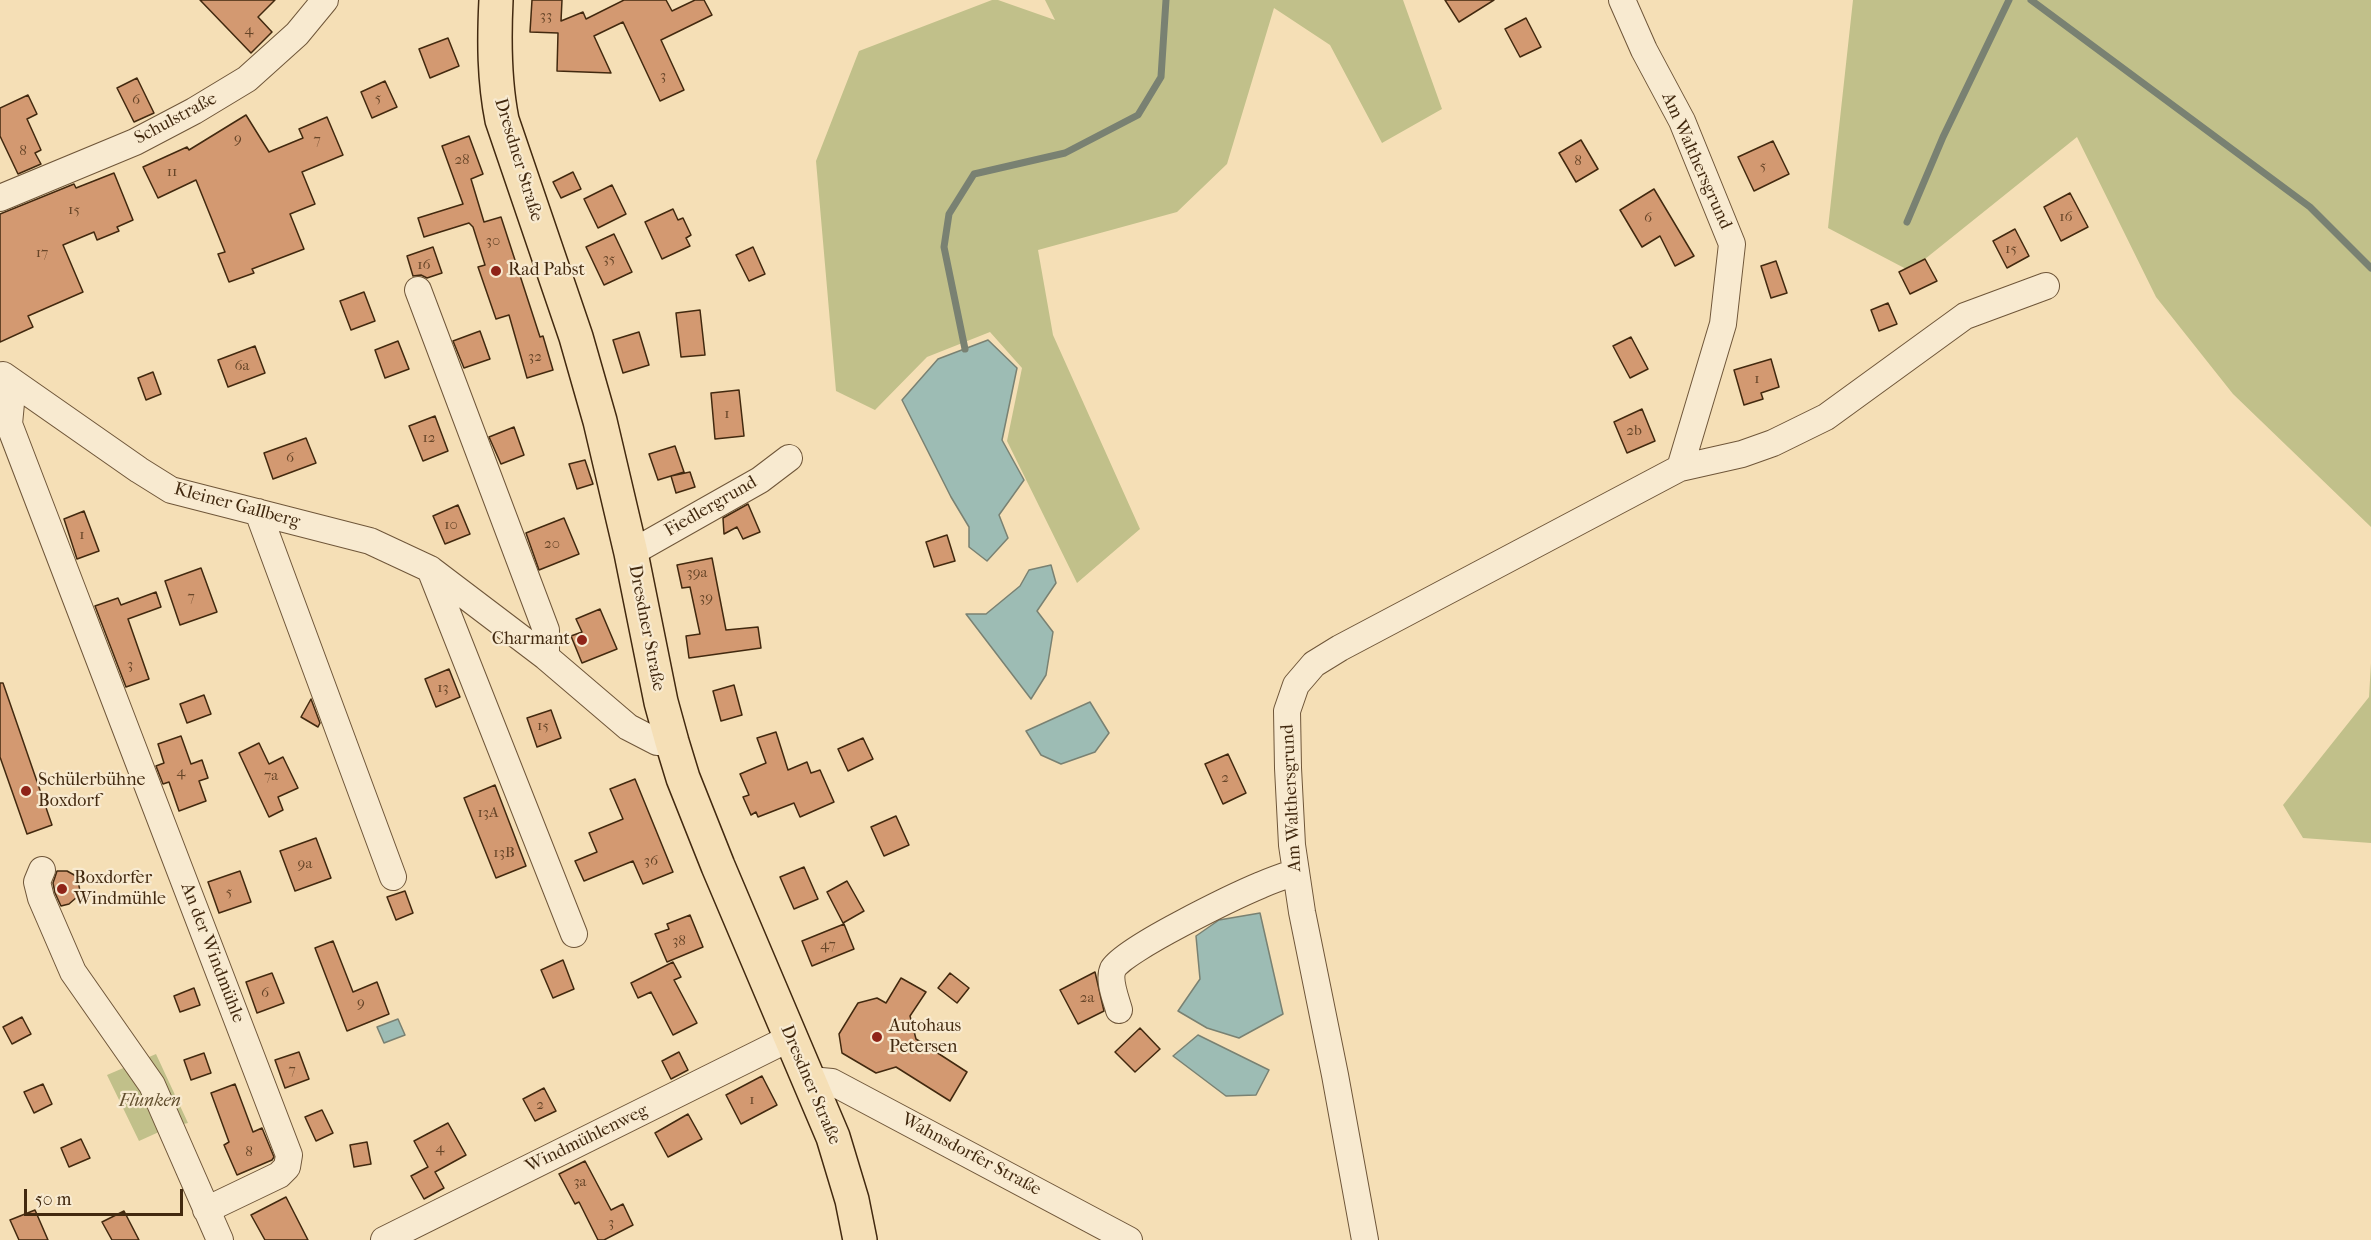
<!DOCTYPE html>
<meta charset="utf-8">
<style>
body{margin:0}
#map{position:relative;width:2371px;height:1240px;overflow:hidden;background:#f5dfb6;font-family:"IM FELL French Canon",serif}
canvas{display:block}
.scale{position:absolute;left:24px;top:1189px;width:159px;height:27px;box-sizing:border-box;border:3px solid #42290f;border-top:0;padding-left:8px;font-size:18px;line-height:21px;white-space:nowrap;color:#42290f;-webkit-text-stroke:4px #f8ead0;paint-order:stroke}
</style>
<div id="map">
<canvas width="2371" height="1240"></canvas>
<div class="scale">50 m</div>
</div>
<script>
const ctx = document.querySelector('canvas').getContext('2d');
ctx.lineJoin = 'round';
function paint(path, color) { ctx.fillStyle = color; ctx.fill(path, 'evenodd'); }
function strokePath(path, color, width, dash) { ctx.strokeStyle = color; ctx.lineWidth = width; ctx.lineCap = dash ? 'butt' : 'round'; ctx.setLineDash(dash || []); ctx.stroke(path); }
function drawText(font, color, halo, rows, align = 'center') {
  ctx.font = font + ' "IM FELL French Canon",serif'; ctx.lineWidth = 4.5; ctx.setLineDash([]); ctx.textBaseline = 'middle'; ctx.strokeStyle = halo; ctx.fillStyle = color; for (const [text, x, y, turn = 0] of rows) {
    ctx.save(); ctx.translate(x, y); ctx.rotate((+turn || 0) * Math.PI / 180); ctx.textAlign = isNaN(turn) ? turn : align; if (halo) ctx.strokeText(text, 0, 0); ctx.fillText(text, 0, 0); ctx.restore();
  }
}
paint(new Path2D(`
 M992 0H998L1055 20 1045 0H1403L1442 109 1382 143 1330 45 1274 8 1227 164 1177 212 1038 250 1053 335 1140 529 1077 583 1007 441 1022 368 990 332 927 357 875 410 836 391 816 161 859 51Z
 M1853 0H2371V527L2233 394 2156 297 2077 137 1910 271 1828 228Z
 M2371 663V843L2303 838 2283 805 2369 697Z
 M156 1054 188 1123 170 1127 139 1141 107 1075Z`), '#c1c08a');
const water = new Path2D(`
 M988 340 1017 368 1002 440 1024 480 999 515 1008 538 987 561 969 547V527L951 497 902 400 938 359Z
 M1051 565 1056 583 1037 611 1053 632 1046 675 1031 699 966 614H986L1020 586 1029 570Z
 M1090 702 1109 733 1095 752 1061 764 1041 755 1026 731Z
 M1260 913 1283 1014 1239 1038 1207 1028 1178 1011 1200 979 1196 936 1219 920Z
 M398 1019 405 1035 384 1043 377 1027Z
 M1198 1035 1269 1070 1256 1095 1226 1096 1173 1056Z`);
paint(water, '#9dbcb4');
strokePath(water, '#798172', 1.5);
strokePath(new Path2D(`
 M2031 0 2310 207 2371 268
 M1907 222 1943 137 2009 0
 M965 349 944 247 949 214 974 174 1065 153 1138 115 1161 77 1166 0`), '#798172', 7);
const building = new Path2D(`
 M200 0H275L258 17 272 32 251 53Z
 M532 0H562L561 21 583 12 586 19 624 0H666L672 11 695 0H704L712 15 661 40 684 90 660 101 623 22 594 36 611 73 557 71 558 33 530 32Z
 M1445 0H1494L1459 22Z
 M1526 18 1541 47 1520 57 1505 29Z
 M448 38 459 66 430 78 419 49Z
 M137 78 154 113 134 122 117 88Z
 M385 81 397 107 372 118 361 92Z
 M28 95 37 114 27 119 41 150 35 153 41 164 18 174 0 136V108Z
 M246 115 269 152 303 138 299 129 327 117 343 155 302 172 315 204 290 214 304 249 252 269 254 273 229 282 218 254 225 252 196 180 158 198 143 167 187 147 189 150Z
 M469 136 483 174 471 179 484 222 501 217 540 337 543 336 553 370 527 378 509 315 496 319 478 267 485 265 473 227 469 223 424 237 418 218 463 204 442 146Z
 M1581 140 1598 169 1576 182 1559 153Z
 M1773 141 1789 174 1754 191 1738 157Z
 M573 172 581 189 561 198 553 182Z
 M114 173 133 220 117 227 119 231 97 240 94 232 63 245 83 292 28 316 33 327 0 342V214L74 184 76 188Z
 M612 185 626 214 598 228 584 199Z
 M1654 189 1694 256 1675 266 1660 236 1642 247 1620 210Z
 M2070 193 2088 227 2061 241 2044 207Z
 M673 209 678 220 683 218 691 235 686 238 690 246 662 259 645 222Z
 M2015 229 2029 256 2007 268 1993 241Z
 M614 234 632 272 604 285 586 247Z
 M433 247 442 273 427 278 421 275 413 276 407 256Z
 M753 247 765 274 749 281 736 255Z
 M1925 259 1937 281 1910 294 1899 272Z
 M1776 261 1787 293 1771 298 1761 266Z
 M364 292 375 321 351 330 340 301Z
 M1888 303 1897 324 1879 331 1871 310Z
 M700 310 705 355 681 357 676 313Z
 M480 331 490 359 464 368 453 341Z
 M639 332 649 365 623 373 613 340Z
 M1631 337 1648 369 1630 378 1613 346Z
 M398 341 409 369 385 378 375 350Z
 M255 346 265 373 228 387 218 360Z
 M1771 359 1779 387 1761 393 1763 399 1744 405 1734 370Z
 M153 372 161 394 146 400 138 378Z
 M739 390 744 436 715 439 711 393Z
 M1642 409 1655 441 1627 453 1614 422Z
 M435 416 448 451 423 461 409 426Z
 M514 427 524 455 501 464 489 437Z
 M306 438 316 463 273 479 264 453Z
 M675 446 684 472 658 480 649 454Z
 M585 460 593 484 577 489 569 464Z
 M690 472 695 487 676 493 671 476Z
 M748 504 760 532 743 539 737 527 724 534 723 518Z
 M458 505 470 534 445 544 433 516Z
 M84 511 99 551 77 559 64 519Z
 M564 518 579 554 539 570 526 533Z
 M947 535 955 561 934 567 926 542Z
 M712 558 726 630 758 627 761 648 689 658 686 636 700 634 690 587 682 588 677 565Z
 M201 568 217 612 180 625 165 581Z
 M156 592 161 607 128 619 149 679 126 687 95 606 118 598 121 605Z
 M600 609 617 649 582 663 571 636 582 632 576 619Z
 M449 669 460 697 436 707 425 679Z
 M0 683H3L52 825 27 834 0 757Z
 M734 685 742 715 721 721 713 691Z
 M204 695 211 714 187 723 180 704Z
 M311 699 320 723 318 727 301 717Z
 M551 710 561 738 537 747 527 718Z
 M776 732 788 770 807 762 811 773 820 770 834 802 800 817 794 803 758 817 756 812 751 815 743 797 749 795 740 774 766 763 757 738Z
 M181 736 191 764 202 760 208 778 199 781 206 801 179 811 169 782 163 784 156 766 164 763 158 744Z
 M863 738 873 759 848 771 838 749Z
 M259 743 269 764 283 757 298 788 278 797 283 810 269 817 239 753Z
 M1228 754 1246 793 1223 804 1205 764Z
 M635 779 673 872 643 884 633 861 584 881 575 861 597 852 589 833 623 819 610 789Z
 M495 785 526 866 496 878 464 798Z
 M896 816 909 845 884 856 871 827Z
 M316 838 331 878 295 891 280 851Z
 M804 867 818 899 794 909 780 877Z
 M57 871H67L76 876 78 881 80 891 77 897 69 904 61 906 55 893 53 883Z
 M240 871 251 902 219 913 208 882Z
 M847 881 864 911 843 923 827 892Z
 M405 891 413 913 396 920 387 897Z
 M690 915 703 947 667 962 655 934 669 929 667 924Z
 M844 924 854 949 812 966 802 941Z
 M333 941 353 992 377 982 389 1014 347 1031 315 948Z
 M563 960 574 989 553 998 541 970Z
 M673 962 681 977 674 980 697 1023 673 1035 651 992 638 998 631 983Z
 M1095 972 1104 1011 1078 1024 1060 990Z
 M272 973 284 1003 257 1013 246 982Z
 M950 973 969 988 957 1003 938 988Z
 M901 978 926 992 910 1016 916 1039 967 1072 950 1101 896 1067 876 1073 842 1053 839 1034 858 1003 877 998 886 1003Z
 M194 988 200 1005 180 1012 174 996Z
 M22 1017 31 1034 12 1044 3 1027Z
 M1140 1028 1160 1049 1135 1072 1115 1052Z
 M299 1052 309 1079 285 1088 275 1060Z
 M679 1052 688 1070 671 1079 662 1061Z
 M204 1053 211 1073 191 1080 184 1060Z
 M762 1076 777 1105 741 1124 726 1095Z
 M43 1084 52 1104 34 1113 24 1092Z
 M235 1084 253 1132 262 1128 274 1157 272 1160 237 1175 224 1145 229 1142 211 1093Z
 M544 1088 556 1111 535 1121 523 1099Z
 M322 1110 333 1133 316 1141 305 1117Z
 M688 1114 702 1139 668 1157 655 1133Z
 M448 1123 466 1155 435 1172 444 1188 424 1199 411 1176 428 1167 414 1141Z
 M81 1139 90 1158 69 1167 61 1148Z
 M367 1142 371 1164 354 1167 350 1145Z
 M585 1161 611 1210 623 1204 633 1225 604 1240H598L579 1202 575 1204 559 1174Z
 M286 1197 308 1240H265L251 1215Z
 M35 1210 48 1240H19L10 1220Z
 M124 1211 139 1240H112L102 1222Z`);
paint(building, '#d39971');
strokePath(building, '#42290f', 1.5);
const minor = new Path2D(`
 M1622 0 1644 50 1682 121 1732 244 1723 324 1680 468
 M0 198 135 142 194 111 247 79 297 34 325 0
 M418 290 546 630V657
 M3 375 139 470 171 490 370 541 430 569 546 657 628 727 657 742H672
 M13 382 9 424 289 1155 287 1167 279 1175 206 1210
 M258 512 393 877
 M631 553 760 480 789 458
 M430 569 574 934
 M42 870 37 882 41 898 73 972 152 1085 220 1240
 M1119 1010C1116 999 1108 980 1113 969 1122 950 1237 895 1261 885 1272 880 1284 876 1296 872
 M810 1080 832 1082 1129 1240
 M384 1240 790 1038
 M1365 1240 1335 1075 1302 912 1292 845 1288 768 1287 711 1296 685 1314 664 1340 648 1680 468 1742 454 1773 443 1826 417 1965 316 2046 286`);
const major = new Path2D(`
 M496 0C494 41 494 80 502 120L576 337 600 421 631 553 661 702 672 742 683 778 718 866 833 1137 852 1200 860 1240`);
strokePath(minor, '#6f5639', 28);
strokePath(major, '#42290f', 36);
strokePath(minor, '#f8ead0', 26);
strokePath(major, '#f5dfb6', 33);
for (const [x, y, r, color] of [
 [496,271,6,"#8f2418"],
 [582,640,6,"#8f2418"],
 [26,791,6,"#8f2418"],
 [62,889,6,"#8f2418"],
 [877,1037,6,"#8f2418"]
]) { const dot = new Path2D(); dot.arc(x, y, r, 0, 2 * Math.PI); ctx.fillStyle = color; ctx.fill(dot); strokePath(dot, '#f8ead0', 2); }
drawText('15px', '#664528', null, [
 ["33",546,16],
 ["4",249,30],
 ["3",663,76],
 ["5",378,98],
 ["6",136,100],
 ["9",238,139],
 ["7",317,140],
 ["8",23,151],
 ["28",462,160],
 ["8",1578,161],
 ["5",1763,166],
 ["11",172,172],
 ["15",74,210],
 ["16",2066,217],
 ["6",1648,218],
 ["30",493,241],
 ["15",2011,249],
 ["17",42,253],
 ["35",609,259],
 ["16",424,265],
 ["32",535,357],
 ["6a",242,366],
 ["1",1757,379],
 ["1",727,414],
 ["2b",1634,431],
 ["12",429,438],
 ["6",290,458],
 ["10",451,525],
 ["1",82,535],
 ["20",552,544],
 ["39a",697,573],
 ["7",191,597],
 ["39",706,598],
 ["3",130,665],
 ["13",443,688],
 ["15",543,726],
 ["4",181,772],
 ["7a",271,776],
 ["2",1225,778],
 ["13A",488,813],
 ["13B",504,853],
 ["36",651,861],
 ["9a",305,864],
 ["5",229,892],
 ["38",679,941],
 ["47",828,945],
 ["6",265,993],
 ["2a",1087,998],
 ["9",361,1003],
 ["7",292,1070],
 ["1",752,1100],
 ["2",540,1105],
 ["4",440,1148],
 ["8",249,1152],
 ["3a",580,1182],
 ["3",611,1223]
]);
drawText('18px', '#42290f', '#f8ead0', [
 ["Schulstraße",176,119,-28],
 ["Dresdner Straße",518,160,73],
 ["Am Walthersgrund",1696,161,66],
 ["Kleiner Gallberg",237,506,15],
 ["Fiedlergrund",711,507,-30],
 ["Dresdner Straße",646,628,79],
 ["Am Walthersgrund",1292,798,-93],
 ["An der Windmühle",212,953,69],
 ["Dresdner Straße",810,1085,67],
 ["Windmühlenweg",587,1139,-26],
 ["Wahnsdorfer Straße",971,1155,28]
]);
drawText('18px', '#42290f', '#f8ead0', [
 ["Rad Pabst",508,271],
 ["Charmant",570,640,"right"],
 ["Schülerbühne",38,781],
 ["Boxdorf",38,802],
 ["Boxdorfer",74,879],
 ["Windmühle",74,900],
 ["Autohaus",889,1027],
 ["Petersen",889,1048]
], 'left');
drawText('italic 18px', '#624f2e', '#f8ead0', [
 ["Flunken",150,1102]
]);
</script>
